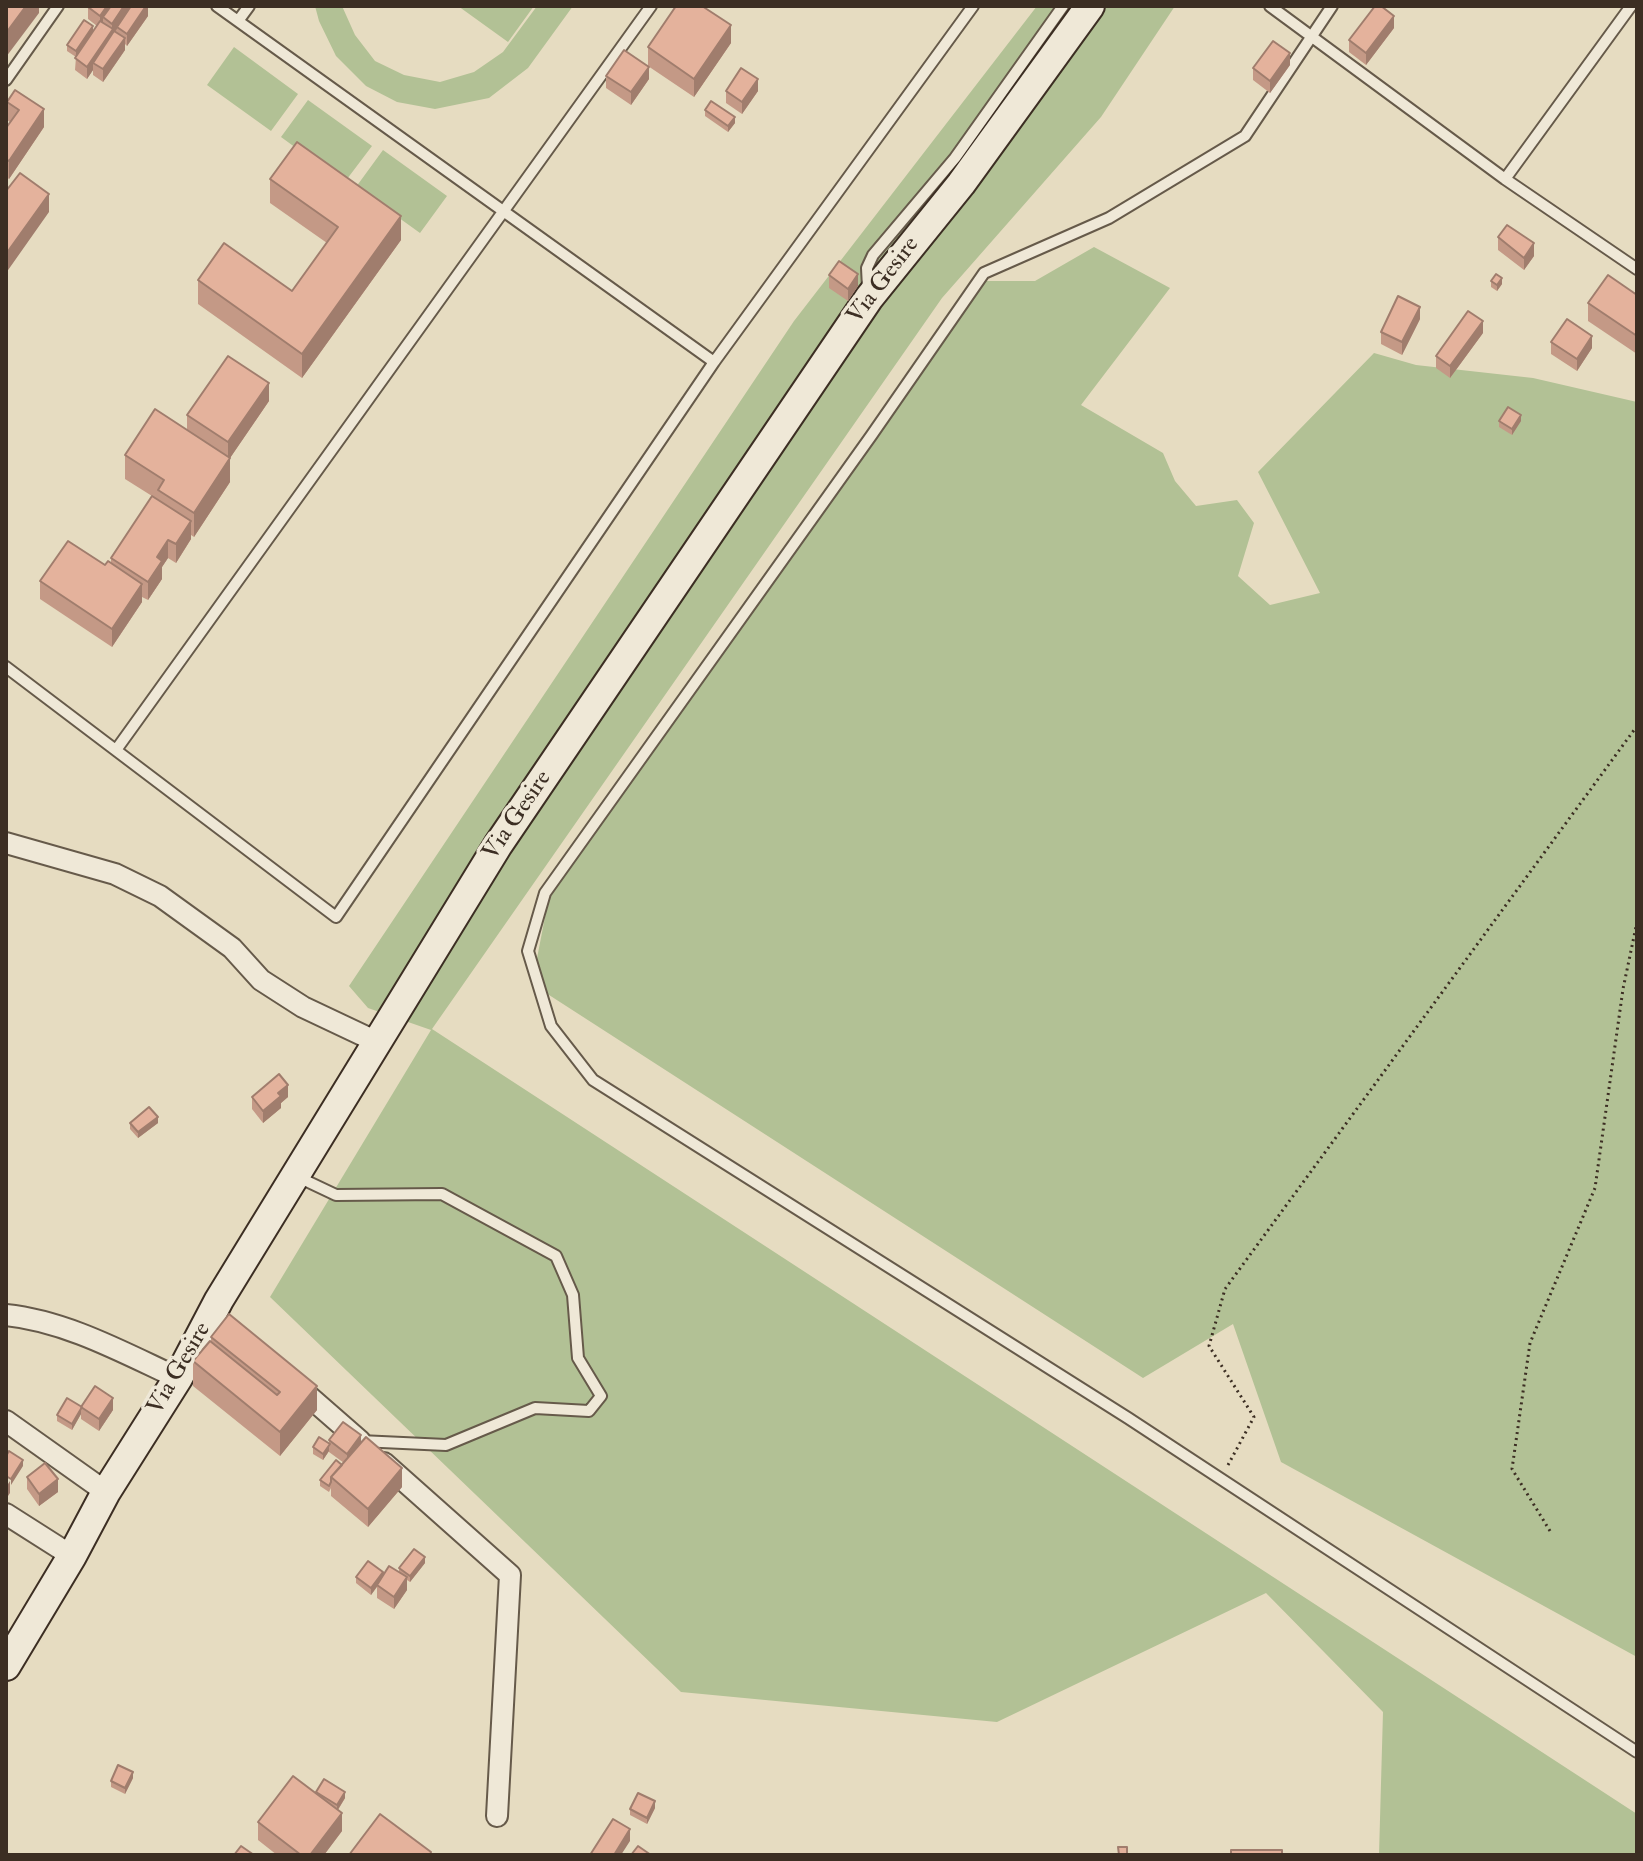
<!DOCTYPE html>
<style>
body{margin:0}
#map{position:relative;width:1643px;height:1861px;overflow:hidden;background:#e6dcc1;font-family:"IM FELL Double Pica",serif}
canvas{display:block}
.frame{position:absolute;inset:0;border:8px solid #3c2e23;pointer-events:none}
</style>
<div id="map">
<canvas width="1643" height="1861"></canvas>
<div class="frame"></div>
</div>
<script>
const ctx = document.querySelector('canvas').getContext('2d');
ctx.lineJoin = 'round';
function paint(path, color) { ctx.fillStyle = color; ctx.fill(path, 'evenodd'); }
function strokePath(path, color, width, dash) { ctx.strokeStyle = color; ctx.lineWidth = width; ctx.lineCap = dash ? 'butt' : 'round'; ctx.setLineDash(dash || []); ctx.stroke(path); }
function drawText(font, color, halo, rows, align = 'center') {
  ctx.font = font + ' "IM FELL Double Pica",serif'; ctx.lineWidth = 7; ctx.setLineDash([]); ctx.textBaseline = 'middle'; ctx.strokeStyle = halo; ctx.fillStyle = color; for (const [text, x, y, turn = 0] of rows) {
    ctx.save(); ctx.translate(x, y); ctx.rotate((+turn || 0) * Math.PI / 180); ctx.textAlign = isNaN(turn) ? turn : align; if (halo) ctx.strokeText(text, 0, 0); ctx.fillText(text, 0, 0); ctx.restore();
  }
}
paint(new Path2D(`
 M315 6H342L355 35 375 61 404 75 440 82 474 72 503 52 537 6H573L528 68 489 98 435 109 397 102 366 86 336 56 319 21Z
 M458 6H534L508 42Z
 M1037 6H1175L1101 117 942 298 432 1029 1637 1814V1855H1379L1383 1712 1266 1593 997 1722 681 1692 270 1297 431 1030 368 1008 349 986 794 321Z
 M234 47 298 94 271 131 207 85Z
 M308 100 372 146 344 183 281 137Z
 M383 150 447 196 420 233 356 187Z
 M1094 247 1170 288 1081 405 1163 453 1175 481 1196 506 1237 500 1254 523 1238 576 1270 605 1320 593 1258 472 1374 353 1416 365 1533 378 1637 402V1657L1281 1462 1233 1324 1143 1378 532 984 552 881 986 281H1035Z`), '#b2c195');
const service = new Path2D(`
 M217 6 714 362
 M1270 6 1505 179 1637 269
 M1332 6 1245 136 1109 218 984 273 871 436 545 893 528 951 551 1026 593 1080 1128 1418 1637 1752
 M238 21 249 6
 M6 80 58 6
 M1505 179 1631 6
 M868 288 867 268 873 255 955 158 1063 6
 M6 667 336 917 714 362 973 6
 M116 750 651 6
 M298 1177 336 1195 442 1194 556 1256 573 1295 578 1358 601 1396 589 1411 535 1408 446 1445 360 1441`);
const minor = new Path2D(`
 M6 843 115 874 160 896 232 948 261 980 303 1007 377 1042
 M6 1315C66 1321 124 1353 178 1378
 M297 1386 360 1441
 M6 1421 106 1492
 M384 1463 510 1575 497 1816
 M6 1514 72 1556`);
const secondary = new Path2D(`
 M6 1666 72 1556 106 1492 178 1378 219 1300 498 845 869 298 961 184 1090 6`);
strokePath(service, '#665a4a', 14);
strokePath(minor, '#665a4a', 24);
strokePath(secondary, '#3c2e23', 32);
strokePath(new Path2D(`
 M1228 1465 1254 1417 1209 1346 1225 1289 1637 726
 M1550 1531 1512 1469 1530 1343 1595 1188 1623 989 1637 922`), '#3c2e23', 3, [2, 4]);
strokePath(service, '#efe8d7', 10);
strokePath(minor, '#efe8d7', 20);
strokePath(secondary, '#efe8d7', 28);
paint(new Path2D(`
 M148 6V16L127 46 125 44V50L103 82 93 75V70L87 79 75 70 76 57 67 51V45L93 31 97 26 88 19V7Z
 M1394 28 1366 65 1349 52V40Z
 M731 43 694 97 648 66V47Z
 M1290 65 1270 93 1253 80V68Z
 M606 76 649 79 631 105 606 88Z
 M726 91H758L742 114 726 103Z
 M7 102 44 127 9 179 6 177V128L10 122 7 120Z
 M705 110 735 123 728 132 705 116Z
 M270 179 401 240 302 378 198 304V280L292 291 327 243 270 203Z
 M1498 237 1534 256 1524 270 1498 250Z
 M829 275 858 286 848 301 829 288Z
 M1491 281 1502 284 1497 291 1491 287Z
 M1637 295V354L1588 321V303Z
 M1420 319 1402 355 1381 344V332Z
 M1483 333 1450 378 1436 368V356Z
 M1551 342 1592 348 1577 371 1551 354Z
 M269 401 230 458V482L194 537 191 535V539L176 563 168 558 162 567V579L148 600 142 597V602L112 647 40 599V581L111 563V558L152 496 125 479V455L187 430V415Z
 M1499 421H1521L1512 435 1499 427Z
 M252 1097H288L281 1103V1108L263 1123 252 1109Z
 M130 1123H158L138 1138 130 1129Z
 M211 1337 317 1410 280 1456 193 1386V1361L211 1341Z
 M81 1407 113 1410 99 1431 81 1419V1414L72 1430 57 1421V1415Z
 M329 1440 361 1444 402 1487 368 1527 331 1496V1488L329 1492 320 1486V1480L344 1463 329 1452V1451L323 1460 313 1454V1447L329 1443Z
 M27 1477 58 1492 39 1506 27 1489Z
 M425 1563 410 1582 407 1580V1590L394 1609 377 1598V1587L371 1595 356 1583V1577L399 1573V1568Z
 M133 1778 125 1794 111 1787V1781Z
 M316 1793 345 1798 338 1810 342 1831 324 1855H277L258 1840V1822Z
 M655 1808 647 1824 630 1815V1809Z`), '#c49986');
paint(new Path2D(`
 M26 6H39V13L6 57V33Z
 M107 6H115L103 17V24L100 28V16Z
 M124 6H133L93 63V70L87 79V67L112 30V24Z
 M146 6H148V16L127 46V34Z
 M1394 16V28L1366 65V53Z
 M731 25V43L694 97V79Z
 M93 26V32L76 57V51Z
 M125 38V50L103 82V69Z
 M1290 53V65L1270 93V81Z
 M649 67V79L631 105V92Z
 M758 79V91L742 114V102Z
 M44 109V127L9 179V161Z
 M735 117V123L728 132V126Z
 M49 194V212L6 273V254Z
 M401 216V240L302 378V354Z
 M1534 243V256L1524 270V258Z
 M858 274V286L848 301V289Z
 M1502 278V284L1497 291V285Z
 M1420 307V319L1402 355V342Z
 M1483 321V333L1450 378V366Z
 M1592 336V348L1577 371V359Z
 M269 383V401L228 461V442Z
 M1521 415V421L1512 435V429Z
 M230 458V482L194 537V513Z
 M191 521V539L176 563V544Z
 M168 540V558L162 567V579L148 600V582L157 557Z
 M142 584V602L112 647V629Z
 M288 1085V1097L281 1103V1108L263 1123V1111L278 1093Z
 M158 1117V1123L138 1138V1132Z
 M317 1386V1410L280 1456V1432Z
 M113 1398V1410L99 1431V1419Z
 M81 1408V1414L72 1430V1424Z
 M361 1435V1447L347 1466V1454Z
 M329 1445V1451L323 1460V1454Z
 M23 1460V1466L11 1485V1479Z
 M402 1468V1487L368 1527V1509Z
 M58 1479V1492L39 1506V1494Z
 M10 1481V1493L6 1499V1487Z
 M425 1557V1563L410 1582V1576Z
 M383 1572V1578L371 1595V1588Z
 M407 1577V1590L394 1609V1597Z
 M133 1772V1778L125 1794V1788Z
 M345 1792V1798L337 1811V1805Z
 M655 1801V1808L647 1824V1818Z
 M342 1813V1831L324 1855H310Z
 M630 1829V1841L621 1855H614Z`), '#a07d6d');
const building = new Path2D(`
 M6 6H26L6 33Z
 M89 6H107L100 16 88 7Z
 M111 6H124L112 24 103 17Z
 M131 6H146L127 34 117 27Z
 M676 6H702L731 25 694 79 648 47Z
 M1375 6H1381L1394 16 1366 53 1349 40Z
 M84 20 93 26 76 51 67 45Z
 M100 21 113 29 87 67 75 58Z
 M114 31 125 38 103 69 93 63Z
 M1273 41 1290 53 1270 81 1253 68Z
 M624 50 649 67 631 92 606 76Z
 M741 68 758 79 742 102 726 91Z
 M15 90 44 109 9 161 6 159V128L19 110 7 102Z
 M711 101 735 117 728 126 705 110Z
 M297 142 401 216 302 354 198 280 224 243 292 291 338 227 270 179Z
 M20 173 49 194 6 254V191Z
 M1507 225 1534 243 1524 258 1498 237Z
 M839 261 858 274 848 289 829 275Z
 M1496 274 1502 278 1497 285 1491 281Z
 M1608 275 1637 295V336L1588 303Z
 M1398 296 1420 307 1402 342 1381 332Z
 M1468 311 1483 321 1450 366 1436 356Z
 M1567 319 1592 336 1577 359 1551 342Z
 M228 356 269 383 228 442 187 415Z
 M1508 407 1521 415 1512 429 1499 421Z
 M155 409 230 458 194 513 158 490 164 480 125 455Z
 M152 496 191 521 176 544 168 540 157 557 162 561 148 582 111 558Z
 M68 541 105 565 108 561 142 584 112 629 40 581Z
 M279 1074 288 1085 278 1093 281 1096 263 1111 252 1097Z
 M149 1107 158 1117 138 1132 130 1123Z
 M229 1314 317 1386 280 1432 193 1361 210 1341 277 1395 280 1392 211 1337Z
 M95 1386 113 1398 99 1419 81 1407Z
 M67 1398 82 1407 72 1424 57 1415Z
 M343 1422 361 1435 347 1454 329 1440Z
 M319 1437 330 1444 323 1454 313 1447Z
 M366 1437 402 1468 368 1509 331 1477Z
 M9 1451 23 1460 11 1479 6 1476V1456Z
 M336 1460 342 1465 331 1477V1482L329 1486 320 1480Z
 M45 1463 58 1479 39 1494 27 1477Z
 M414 1549 425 1557 410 1576 399 1568Z
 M368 1561 383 1572 371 1588 356 1577Z
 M389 1566 407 1577 394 1597 377 1585Z
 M118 1765 133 1772 125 1788 111 1781Z
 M293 1776 342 1813 310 1855H301L258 1822Z
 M324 1779 345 1792 337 1805 316 1792Z
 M638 1793 655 1801 647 1818 630 1809Z
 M380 1814 431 1852 430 1855H349Z
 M613 1819 630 1829 614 1855H590Z
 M241 1846 254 1855H234Z
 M638 1846 651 1855H631Z
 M1118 1847H1127V1855H1119Z
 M1231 1850H1282V1855H1231Z`);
paint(building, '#e4b29c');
strokePath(building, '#a07d6d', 2);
drawText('24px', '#3c2e23', '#efe8d7', [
 ["Via Gesire",884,281,-53],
 ["Via Gesire",518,816,-56],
 ["Via Gesire",180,1369,-60]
]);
</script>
